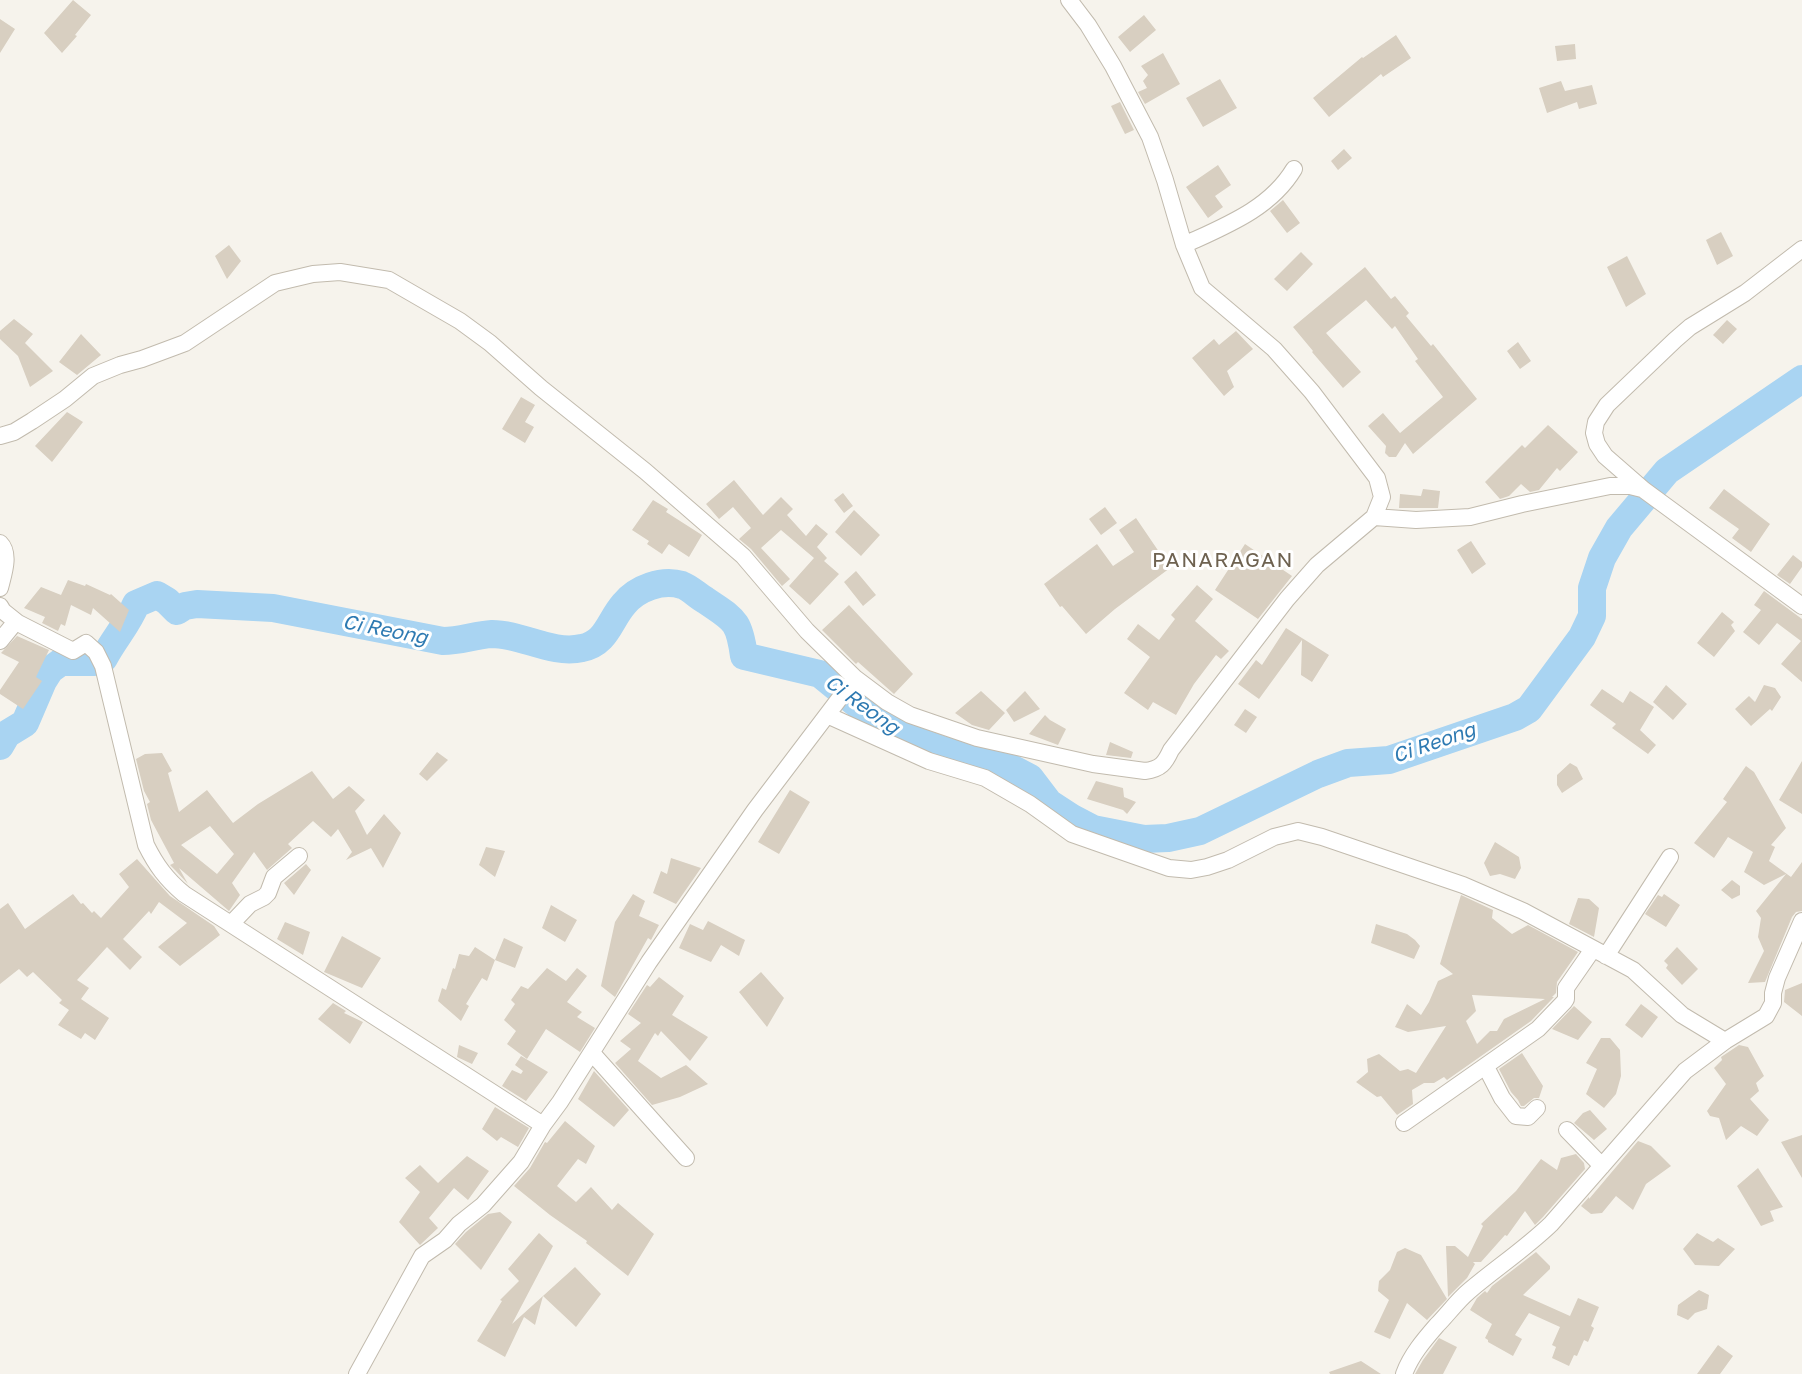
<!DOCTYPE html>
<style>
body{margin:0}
canvas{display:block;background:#f6f3ec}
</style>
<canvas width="1802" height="1374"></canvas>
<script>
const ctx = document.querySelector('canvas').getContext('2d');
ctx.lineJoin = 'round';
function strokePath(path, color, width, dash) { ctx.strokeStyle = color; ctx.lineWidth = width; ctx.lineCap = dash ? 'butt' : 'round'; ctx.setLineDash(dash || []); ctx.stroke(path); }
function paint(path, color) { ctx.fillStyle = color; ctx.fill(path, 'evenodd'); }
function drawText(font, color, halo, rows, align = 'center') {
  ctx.font = font + ' "Golos Text",sans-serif'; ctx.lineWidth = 6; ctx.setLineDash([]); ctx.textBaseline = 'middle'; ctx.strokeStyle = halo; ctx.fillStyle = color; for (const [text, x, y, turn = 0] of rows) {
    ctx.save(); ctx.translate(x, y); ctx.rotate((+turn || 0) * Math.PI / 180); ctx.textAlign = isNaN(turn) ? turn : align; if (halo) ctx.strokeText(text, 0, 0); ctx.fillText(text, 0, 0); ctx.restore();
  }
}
strokePath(new Path2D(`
 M0 746 7 734 25 723 43 681 50 670 61 662H94L104 658C114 639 128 624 136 604L157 595 167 601 177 611 185 606 197 604 273 608 443 641C460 641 475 635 492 634 522 634 552 655 582 648 607 643 609 621 624 604 637 588 662 579 682 585 690 588 698 596 705 600 734 620 739 619 744 656L820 674 885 727 906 737 942 750 986 755 1030 778 1049 803 1072 818 1093 829 1144 839 1168 838 1200 831 1318 774 1348 763 1389 760 1515 717 1529 709 1582 637 1592 616V588L1602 558 1619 528 1667 471 1802 379`), '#a9d4f2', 28);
paint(new Path2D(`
 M73 0 91 15 75 35 77 36 62 53 44 33Z
 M1144 15 1156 30 1130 52 1118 37Z
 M0 19 15 29 0 53Z
 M1396 35 1411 58 1383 77 1381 74 1329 117 1313 98 1362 57 1363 58Z
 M1575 44 1576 59 1557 61 1555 46Z
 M1163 53 1180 84 1145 104 1138 92 1147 88 1143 81 1148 75 1141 66Z
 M1220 79 1237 108 1203 127 1186 98Z
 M1561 81 1565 91 1592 85 1597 104 1579 109 1577 102 1547 113 1539 88Z
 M1120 102 1134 130 1125 134 1111 106Z
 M1344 149 1352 158 1338 170 1331 161Z
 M1218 165 1231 185 1215 196 1223 207 1208 218 1186 187Z
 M1283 200 1300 223 1287 233 1270 211Z
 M1721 232 1733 256 1717 265 1706 240Z
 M229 245 241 261 227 279 215 256Z
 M1301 252 1313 264 1287 291 1274 279Z
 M1627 256 1646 294 1626 307 1607 267Z
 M1365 267 1391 299 1395 296 1409 313 1406 316 1431 346 1433 344 1477 399 1413 454 1405 443 1396 457H1389L1385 453 1386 446 1368 426 1383 413 1400 433 1443 397 1415 361 1418 359 1395 326 1392 329 1366 300 1326 333 1361 372 1343 388 1312 352 1313 351 1293 327Z
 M14 319 33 334 25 343 53 371 30 387 18 356 0 339V331Z
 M1727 320 1737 329 1723 344 1713 335Z
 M1236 331 1253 349 1227 371 1234 387 1224 396 1192 358 1214 339 1219 345Z
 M81 334 101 355 77 375 59 362Z
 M1518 342 1531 361 1520 369 1507 351Z
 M521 397 535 405 525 422 534 427 525 443 502 429Z
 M67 412 83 422 52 462 35 446Z
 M1548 425 1578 452 1560 471 1557 468 1539 490 1530 492 1521 484 1509 496 1500 499 1485 482 1522 445 1525 448Z
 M734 480 763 515 781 497 793 509 787 515 806 536 816 524 828 534 817 547 827 558 824 561 839 574 810 605 789 586 814 558 781 530 761 548 790 579 782 586 751 549 739 539 751 528 733 507 719 519 706 504Z
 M1423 489 1440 491 1438 508H1399L1400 494 1421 496Z
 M1724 489 1770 524 1751 552 1732 538 1739 529 1709 508Z
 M843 493 853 506 844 513 834 500Z
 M653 500 668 509 666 512 702 535 689 557 669 544 662 554 647 544 649 541 632 530Z
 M1105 507 1117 523 1101 535 1089 519Z
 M854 510 880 535 861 556 835 532Z
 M1136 518 1170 568 1115 609 1086 634 1062 606 1060 607 1044 584 1097 544 1113 566 1134 552 1119 530Z
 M1471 541 1486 564 1472 574 1457 550Z
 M1245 544 1292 576 1258 619 1215 590Z
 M1793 555 1802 562V567L1790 584 1777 575Z
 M856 571 876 595 863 606 844 582Z
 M68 580 85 586 86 584 110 595 111 594 129 610 120 632 93 608 91 615 71 605 65 626 61 624 58 631 42 623 45 617 24 608 41 587 61 595Z
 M1197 585 1213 599 1195 621 1229 651 1221 659 1216 655 1194 684 1176 715 1153 702 1148 710 1124 693 1150 657 1127 639 1138 624 1159 640 1175 619 1171 615Z
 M1764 591 1802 619V682L1781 664 1801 641 1777 623 1759 645 1743 632 1761 610 1754 605Z
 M849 605 913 674 894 694 858 662 856 664 822 630Z
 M1722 612 1734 622 1731 625 1735 631 1714 657 1697 643Z
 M1286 628 1329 655 1312 682 1301 675 1302 640 1259 699 1238 684 1256 660 1262 665Z
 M17 636 49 650 36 677 42 681 23 709 0 694V690L19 662 1 653Z
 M1666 685 1687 704 1673 720 1653 702Z
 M1764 685 1775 688 1781 697 1772 711 1770 709 1751 726 1735 709 1749 696 1755 702Z
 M1602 689 1623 703 1630 691 1654 707 1640 730 1656 745 1648 754 1612 728 1616 724 1590 705Z
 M981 691 1005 713 989 730 972 725 955 713Z
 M1025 691 1040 709 1014 722 1006 710Z
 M1245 709 1257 717 1246 733 1234 725Z
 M1045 715 1050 720 1066 729 1058 745 1029 734Z
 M1110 742 1133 752 1131 758 1106 755Z
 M437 752 448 760 427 781 419 774Z
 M162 753 172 771 168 773 179 812 207 790 233 823 258 804 312 771 333 799 349 786 365 800 355 811 367 835 384 814 401 833 383 868 371 848 346 860 352 852 338 829 331 837 313 821 288 844 292 848 267 870 254 852 232 883 240 895 229 911 179 868 188 884 175 870 170 865 174 863 151 820 147 804 150 802 144 791 136 759 145 754ZM210 826 234 854 217 874 181 845Z
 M1802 761V814L1779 800Z
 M1570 763 1577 767 1583 779 1562 793 1557 785V775Z
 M1746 766 1754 772 1786 828 1771 845 1775 847 1769 861 1791 877 1802 862V911L1796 912 1792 917 1765 982 1748 983 1764 951 1758 937 1761 918 1756 911 1786 874 1764 885 1744 872 1753 852 1728 837 1714 858 1694 843 1727 802 1723 799Z
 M1096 781 1123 788 1124 797 1136 802 1127 814 1123 810 1087 799Z
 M790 790 810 802 779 854 758 842Z
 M1495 842 1519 857 1521 868 1515 879 1500 874 1490 876 1484 863Z
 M486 847 505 851 495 877 479 865Z
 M671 858 701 868 676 904 653 893 661 871 667 874Z
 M137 859 170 896 214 926 220 935 180 966 158 947 187 923 159 902 151 914 149 911 123 939 142 957 130 970 107 947 77 980 89 988 81 999 109 1018 95 1040 85 1033 81 1039 58 1025 69 1010 59 1003 62 1000 33 972 27 977 19 969 0 984V909L8 903 25 929 73 894 81 904 83 903 92 913 94 911 101 918 129 887 119 874Z
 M306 864 311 870 294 895 284 883Z
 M1732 880 1740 886V895L1732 899 1721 890Z
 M633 894 645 901 639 916 659 925 651 940 648 938 615 997 601 986 615 922Z
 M1664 894 1680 905 1666 927 1645 914 1658 895 1662 897Z
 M1461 895 1493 910 1492 918 1512 934 1528 925 1578 952 1557 982 1556 993 1552 997H1554L1531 1021 1447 1080 1444 1077 1434 1083H1424L1412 1090 1413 1104 1397 1115 1381 1096 1377 1097 1356 1082 1368 1072 1367 1059 1379 1054 1400 1071 1408 1069 1416 1073 1446 1026 1408 1032 1395 1027 1407 1004 1421 1015 1429 1002 1438 981 1453 974 1440 964ZM1472 995 1545 999 1504 1019 1497 1031H1490L1477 1044 1466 1021 1476 1011Z
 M1578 898 1589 899 1599 908 1594 937 1569 924Z
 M551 905 577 920 565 942 542 928Z
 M708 921 745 940 739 956 721 945 711 962 679 948 690 924 703 930Z
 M285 922 310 932 303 955 277 939Z
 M1376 924 1407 934 1415 940 1420 946 1414 959 1371 943Z
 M342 936 381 958 362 988 324 972Z
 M504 938 523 947 515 968 495 960Z
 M475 947 495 960 487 981 482 978 466 1004 469 1006 461 1021 438 1001 442 988 446 990 453 968 455 969 459 954 469 956Z
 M1677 947 1698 969 1682 985 1666 968 1668 965 1664 961Z
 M547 968 566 981 577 968 587 976 567 1002 582 1012 577 1017 595 1028 580 1052 546 1029 527 1059 507 1044 516 1031 504 1020 515 1004 511 1000 521 986 528 989Z
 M761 972 784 998 767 1027 739 992Z
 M659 977 684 996 672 1015 708 1037 690 1061 661 1031 658 1036 655 1033 638 1061 661 1078 686 1065 708 1084 680 1097 652 1105 615 1063 631 1049 620 1041 641 1023 628 1014 647 985 650 987Z
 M1802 983V1016L1784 1002 1785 990Z
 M333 1003 346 1011 344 1013 363 1022 350 1044 318 1019Z
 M1641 1004 1658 1017 1642 1038 1625 1025Z
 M1574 1006 1592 1022 1578 1040 1552 1029Z
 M1601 1038H1610L1620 1050 1621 1076 1616 1094 1604 1108 1586 1094 1597 1069 1586 1063Z
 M459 1045 478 1053 472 1064 457 1057Z
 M1739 1045 1748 1047 1764 1076 1756 1083 1759 1091 1750 1099 1769 1120 1757 1136 1741 1126 1726 1140 1719 1118 1710 1116 1707 1111 1726 1084 1714 1068 1722 1060 1721 1057Z
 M1522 1053 1543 1086 1539 1098H1534L1524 1106H1521L1518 1100 1511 1092 1499 1069Z
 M521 1056 548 1072 526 1101 502 1086 512 1070 521 1074 523 1071 515 1065Z
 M594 1071 629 1110 614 1127 578 1099Z
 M495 1107 529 1128 518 1147 501 1137 497 1141 482 1129Z
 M1590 1110 1607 1129 1594 1140 1574 1123 1583 1113Z
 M565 1121 595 1146 586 1164 578 1159 557 1186 576 1202 591 1187 612 1210 618 1203 654 1234 628 1276 586 1243 587 1241 550 1215 514 1186 530 1168 545 1142 547 1143Z
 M1802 1135V1178L1781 1142Z
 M1638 1141 1651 1146 1671 1166 1646 1184 1633 1210 1616 1196 1602 1213 1591 1214 1581 1206 1589 1197V1199Z
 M1576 1154 1584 1163 1585 1169 1543 1217 1535 1225 1525 1211 1507 1236 1505 1235 1481 1262H1473L1475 1264 1467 1278 1448 1297 1446 1246H1455L1468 1257 1483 1226 1481 1224 1516 1191 1541 1159 1557 1170 1561 1158Z
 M467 1156 489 1171 468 1200 454 1188 429 1218 438 1228 420 1245 399 1222 420 1192 405 1178 420 1165 438 1183Z
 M1758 1168 1783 1207 1770 1211 1774 1221 1761 1226 1737 1186Z
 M500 1212 512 1222 481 1270 455 1244 466 1232 488 1214Z
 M539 1233 553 1246 512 1324 575 1267 601 1294 576 1327 543 1296 535 1325 524 1317 505 1357 477 1341 502 1301 500 1300 519 1281 508 1269Z
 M1697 1233 1713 1242 1718 1238 1735 1249 1719 1266 1695 1265 1683 1249Z
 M1405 1248 1421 1255 1447 1299 1427 1320 1407 1303 1390 1339 1374 1332 1389 1300 1378 1291 1379 1281 1390 1270 1397 1252Z
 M1536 1252 1550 1266V1269L1523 1295 1570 1316 1578 1298 1599 1307 1591 1326 1594 1328 1588 1342 1584 1340 1577 1356 1574 1355 1569 1366 1552 1358 1556 1347 1552 1345 1560 1327 1529 1313 1515 1335 1522 1339 1513 1356 1488 1342V1340L1485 1338 1492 1324 1470 1310 1477 1298 1485 1291 1487 1293 1492 1286Z
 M1699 1290 1709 1295 1707 1309 1695 1313 1688 1320 1677 1315 1678 1305Z
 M1439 1338 1457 1347 1443 1374H1415L1423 1360Z
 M1718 1345 1733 1356 1720 1374H1697Z
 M1361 1361 1381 1374H1330L1329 1372Z`), '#d8cfc1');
const street = new Path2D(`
 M1184 245C1225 226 1270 209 1294 169
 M1802 249 1745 293 1690 327 1675 340 1607 405 1596 422 1594 433 1597 444 1605 456 1644 490 1802 606
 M0 436 14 432 32 421 65 399 93 376 120 365 142 359 185 343 275 283 313 274 340 272 389 280 460 321 490 343 541 388 645 471 743 556 807 631 855 678 887 702 910 715 977 738 1093 764 1145 771C1161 769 1165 763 1171 750L1287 599 1317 565 1374 517 1382 497 1377 478 1312 392 1274 349 1202 288 1184 245 1165 180 1150 137 1113 66 1088 25 1069 0
 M1374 517 1416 520 1470 517 1522 504 1610 486H1630L1642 489
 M0 543C11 554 3 575 0 588
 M0 606 3 611 18 623
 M0 641 13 625 18 623 73 651 86 643 96 652 103 666 146 845C156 865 166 879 184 894L543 1125
 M827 715 929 761 985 778 1030 804 1072 834 1169 868 1191 870 1207 867 1228 860 1274 837 1298 831 1322 837 1463 885 1523 911 1633 970 1682 1015 1725 1041
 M231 924 250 904 264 897 268 893 274 877 299 856
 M1606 956 1670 857
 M592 1053 686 1158
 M1486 1067 1502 1098 1516 1116 1528 1117 1537 1108
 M1404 1123 1538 1029 1564 1002 1566 999V988L1593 949
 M1567 1130 1602 1166
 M357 1374 422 1256 445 1240 459 1224 483 1205 521 1162 543 1125 560 1102 649 962 755 810 855 678
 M1404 1374C1411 1355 1424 1340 1437 1325 1448 1314 1457 1301 1469 1291 1496 1268 1525 1249 1551 1224L1685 1071 1725 1041 1766 1016 1773 1003V993L1777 978 1802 921`);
strokePath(street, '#c2bbae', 18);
strokePath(street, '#fff', 16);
drawText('italic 20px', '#2e7ab2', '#fff', [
 ["Ci Reong",385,630,11],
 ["Ci Reong",862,705,36],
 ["Ci Reong",1434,743,-19]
]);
ctx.letterSpacing = '1.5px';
drawText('21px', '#6e6250', '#fff', [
 ["PANARAGAN",1223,560]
]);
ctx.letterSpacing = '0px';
</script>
